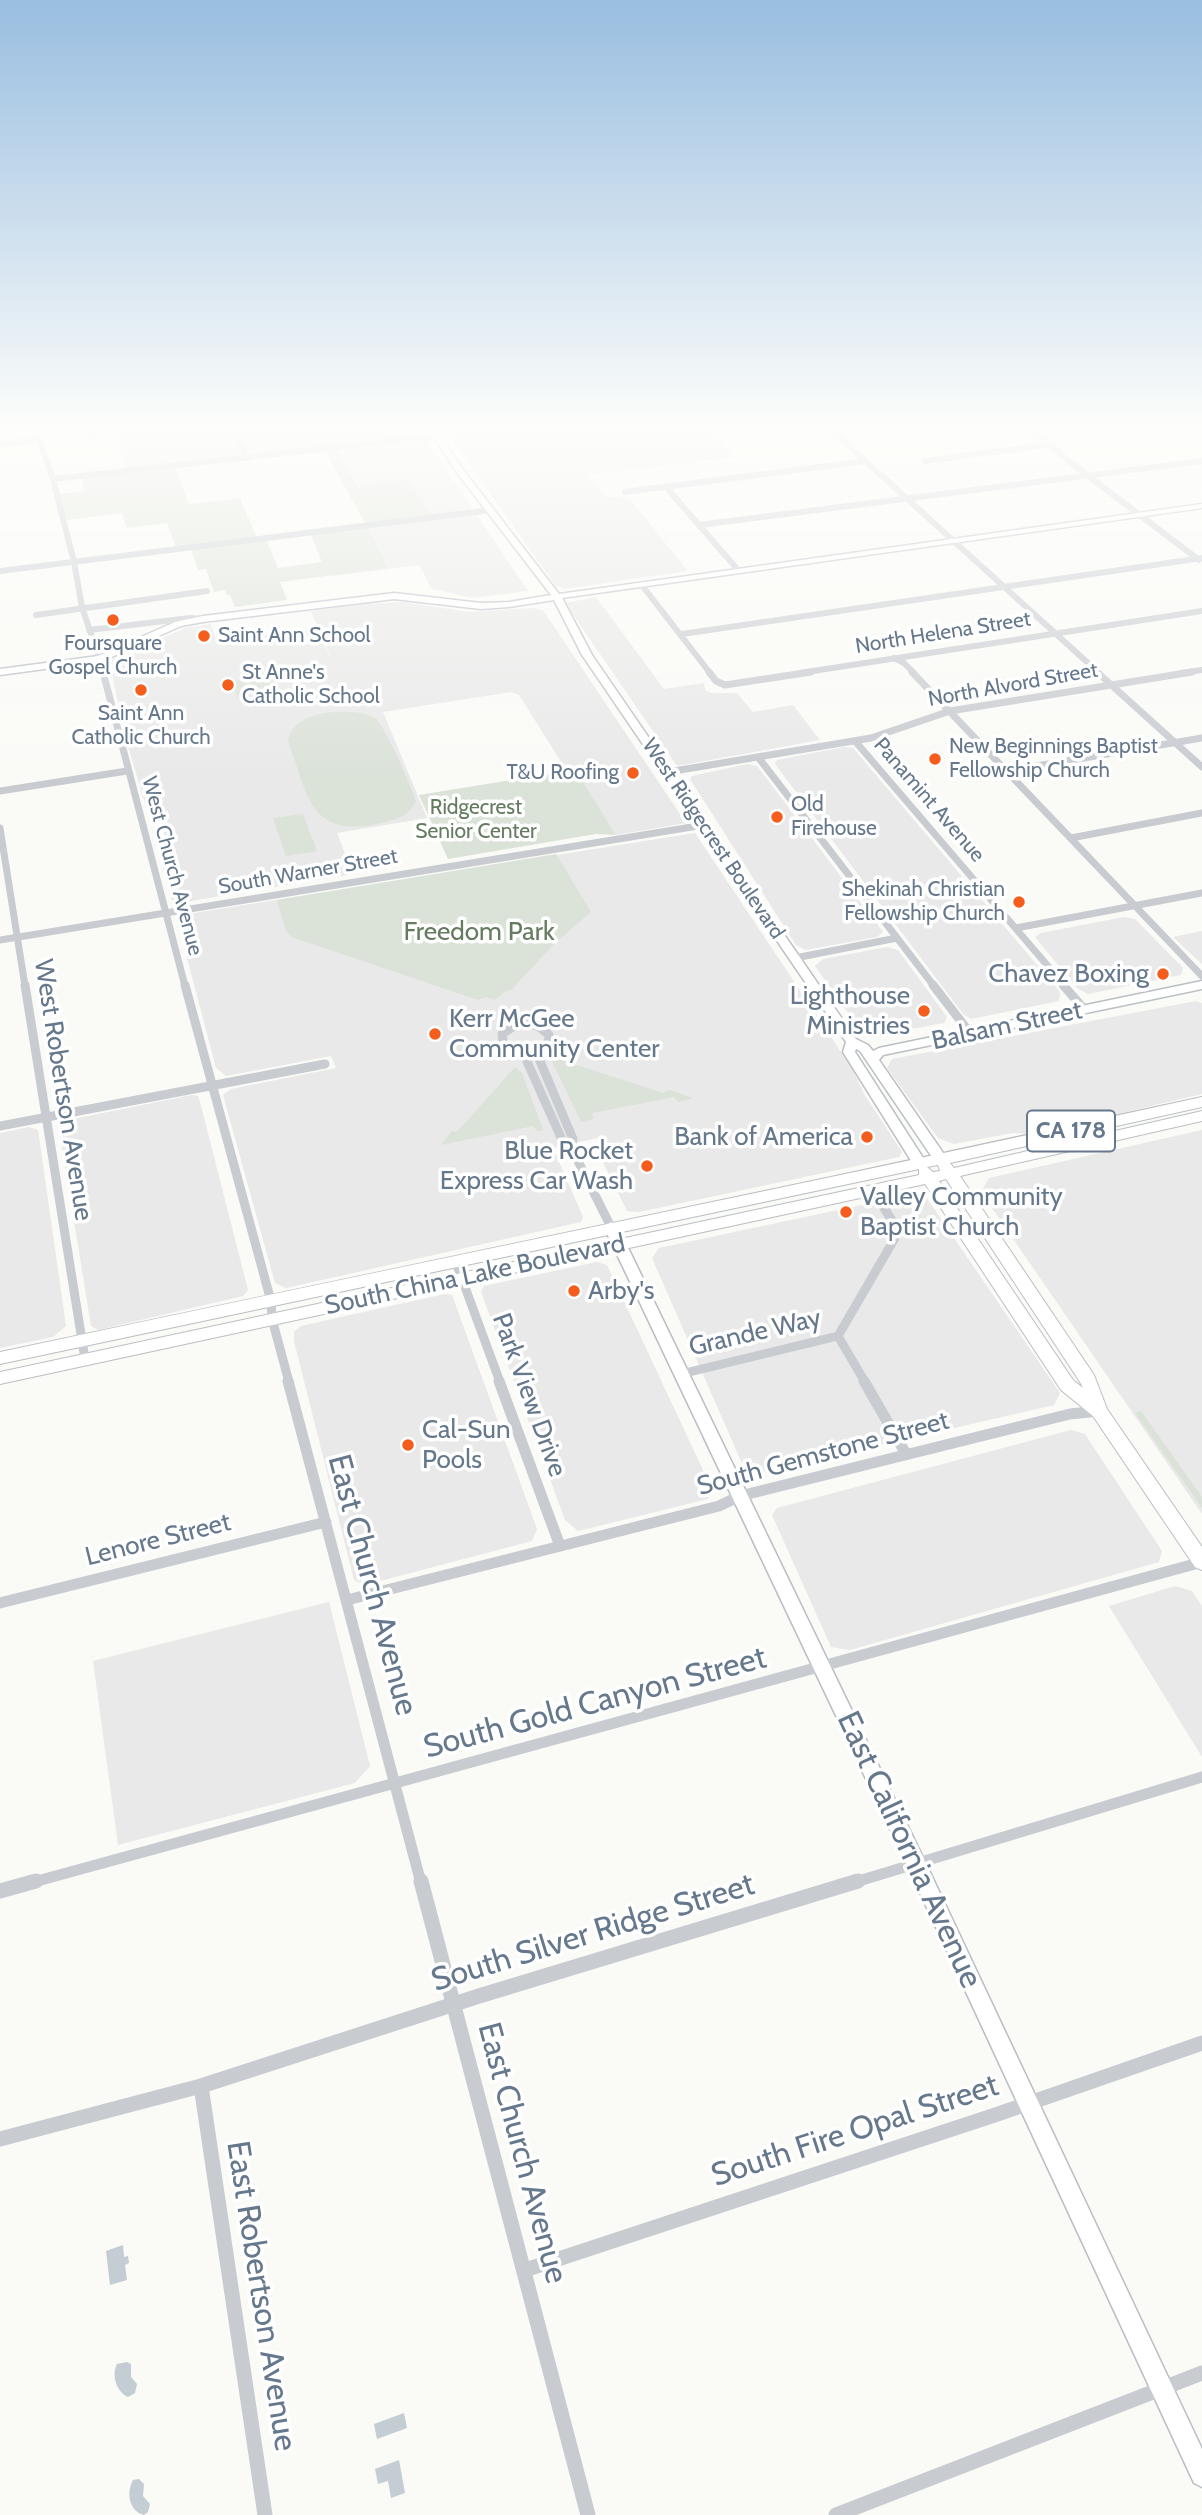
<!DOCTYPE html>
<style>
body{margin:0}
canvas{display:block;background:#fafaf7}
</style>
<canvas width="1202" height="2515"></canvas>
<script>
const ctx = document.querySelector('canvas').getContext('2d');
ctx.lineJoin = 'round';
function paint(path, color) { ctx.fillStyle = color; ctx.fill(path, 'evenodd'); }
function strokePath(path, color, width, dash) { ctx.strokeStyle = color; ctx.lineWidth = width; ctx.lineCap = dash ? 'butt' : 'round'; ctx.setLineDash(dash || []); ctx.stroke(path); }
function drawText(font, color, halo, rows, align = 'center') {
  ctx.font = font + ' Cabin,sans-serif'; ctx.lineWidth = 7; ctx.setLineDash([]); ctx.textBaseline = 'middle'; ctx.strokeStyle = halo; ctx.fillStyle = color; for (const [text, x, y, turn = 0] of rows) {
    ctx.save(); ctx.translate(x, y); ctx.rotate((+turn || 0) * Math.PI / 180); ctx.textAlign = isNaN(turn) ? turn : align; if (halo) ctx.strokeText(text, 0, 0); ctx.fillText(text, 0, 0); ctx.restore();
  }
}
paint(new Path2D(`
 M84 425H416L528 591 472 598 432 589 419 565 331 576 311 535 383 526 338 449 127 474 116 437 88 441Z
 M485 425H706L735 457 588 475 605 497 629 498 688 571 564 589 555 585 445 430Z
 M596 597 664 689 704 683 705 690 711 693H737L753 712 793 705 820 740 677 766 565 603Z
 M403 602 469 612 533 608 543 610 686 823 616 835 576 772 567 771 519 695 511 692 383 712 427 818 337 833 353 874 173 904 159 854 168 846 158 813 146 806 126 740 109 661 185 628 211 624 217 642 316 628 332 661 311 611 363 604Z
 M844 747 853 748 1060 992 1059 1001 971 1019 963 1014 775 764 777 760Z
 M747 764 757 766 883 932 877 937 806 950 796 945 690 779 692 776Z
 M695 833 853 1070 864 1094 902 1152 899 1157 639 1212 627 1211 595 1146 602 1137 553 1148 583 1217 581 1222 286 1288 275 1283 223 1095 231 1089 336 1068 331 1056 226 1076 216 1068 177 920 182 915Z
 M1124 917 1135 919 1183 968 1181 975 1088 994 1077 988 1035 937 1041 933Z
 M1202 931V964L1173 937Z
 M887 947 898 950 947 1017 944 1023 874 1036 861 1031 815 966 823 959Z
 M1196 1001 1202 1003V1094L1032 1134 1013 1133 954 1144 938 1138 887 1068 892 1059Z
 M192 1095 198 1096 200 1102 248 1290 243 1296 98 1330 91 1326 59 1128 68 1120Z
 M29 1127 38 1130 66 1326 53 1337 0 1348V1133Z
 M1202 1130V1514L981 1192 989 1178Z
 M918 1193 926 1197 1060 1393 1054 1405 759 1473 744 1468 652 1258 659 1248Z
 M597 1262 607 1265 711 1487 708 1499 578 1531 565 1520 481 1292 484 1286Z
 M445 1294 452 1295 537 1529 532 1541 365 1585 354 1580 294 1341V1332L301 1326Z
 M1071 1430 1085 1434 1162 1551 1159 1562 850 1650 831 1647 772 1515 777 1508Z
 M1175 1586 1192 1591 1202 1606V1757L1109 1606Z
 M329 1602 370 1766 355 1783 118 1845 93 1661Z`), '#e8e9e8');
paint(new Path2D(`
 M337 449 358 486 408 480 430 516 366 525 325 451Z
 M175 466 189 504 240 498 257 538 176 548 167 523 127 528 122 513 66 520 59 494 85 491 82 477Z
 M368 528 388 568 280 582 287 600 235 607 230 595H227L225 590 214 592 206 569 198 570 191 549 266 539 278 568 322 562 311 535Z
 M274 675 280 688 237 697 231 681Z
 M349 712C357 712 369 713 376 719 386 728 411 786 416 801 410 816 396 819 381 823 309 840 308 794 288 741 293 715 326 711 349 712Z
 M567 771H576L616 835 596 834 448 859 419 795Z
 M303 814 317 851 286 856 273 818Z
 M556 854 591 912 555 943 511 990 504 992 495 1000 486 997 478 1000 292 937 286 931 277 900Z
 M555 1058 663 1093 669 1090 693 1098 678 1102 674 1097 592 1113 593 1119 581 1122 552 1061Z
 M515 1067 522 1073 543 1130 537 1131 533 1126 441 1145 452 1131 457 1132Z
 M1141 1411 1202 1497V1508L1135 1413Z`), '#dbe2d8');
paint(new Path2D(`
 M123 2245 124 2257 128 2256 129 2263 125 2265 127 2280 110 2285 106 2251Z
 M127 2362 131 2364V2377L137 2384 135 2393 128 2397C117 2392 111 2376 117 2364Z
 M404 2413 407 2428 377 2439 374 2424Z
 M399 2460 405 2493 391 2498 388 2481 378 2484 375 2469Z
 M139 2479 144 2484 143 2496 150 2504 148 2512 144 2515C129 2511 126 2493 133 2480Z`), '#c3cdd3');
const secondary = new Path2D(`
 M426 425H434L464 471 559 594 1202 504V508L562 598 592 655 856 1039 868 1045 873 1051 879 1048 1202 981V989L883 1055 879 1060 948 1160 941 1164 936 1163 860 1051 856 1049 855 1052 927 1164 920 1168 915 1167 843 1052 846 1042 582 655 554 600 509 607 481 609 394 599 203 622 181 626 103 661 0 675V669L98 656 175 622 203 616 394 593 481 603 509 602 551 595 458 474Z
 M611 1222 618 1227 928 1868 1202 2449V2487L1194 2483 914 1880 604 1227Z`);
const primary = new Path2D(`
 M1202 1097V1107L950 1163 954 1168 1202 1111V1121L960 1176 1094 1375 1107 1409 1202 1547V1570L1195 1567 1093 1416 1061 1390 925 1184 0 1384V1372L919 1175V1169L0 1364V1352C401 1266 802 1185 1202 1097ZM938 1165 940 1171 933 1172 927 1167ZM946 1179 1080 1382 1083 1388 1073 1380 939 1181Z`);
strokePath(secondary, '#b9bfc5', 3);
strokePath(primary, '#babfc3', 2);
strokePath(new Path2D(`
 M34 425 53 479 74 562 82 607 104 673
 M232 425 248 458
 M826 425 1099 673
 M1027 425 1070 462 1199 560
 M890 432 939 425
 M0 444 37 440
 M925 461 1053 444
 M53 479 437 436
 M666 487 738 570
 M625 492 866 461
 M699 525 1202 461
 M0 571 492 510
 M641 584 710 673
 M36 615 207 591
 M89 630 190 618 203 619
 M682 634 1202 558
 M894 658 904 663 914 673
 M800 673 1202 611
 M1181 673 1202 670`), '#c8cbd0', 6);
strokePath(new Path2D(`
 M103 672 185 986
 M709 672 716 681 725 685 811 672
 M912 672 1202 976
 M1097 672 1202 767
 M855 741 1065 986
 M758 757 934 986
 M1007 771 1202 738
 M668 772 871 738 950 711 1192 672
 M0 791 127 771
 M0 828 25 986
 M1071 838 1202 813
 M1016 928 1202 893
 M0 940 704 825
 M795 958 897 938`), '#c8cbd0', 7);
strokePath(new Path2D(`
 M25 985 85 1359
 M185 985 271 1301 272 1319 289 1382
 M933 985 970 1033
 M1063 985 1085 1010
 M529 1024 538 1026 549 1035 548 1046C533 1057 520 1060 504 1048L502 1034 514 1026Z
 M537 1054 573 1139 571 1147
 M525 1057 563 1142 571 1147 611 1227
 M0 1126 325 1064
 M455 1260 500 1382
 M838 1336 865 1382
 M681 1374 838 1336 895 1238 893 1222 872 1189`), '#c8cbd0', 9);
strokePath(new Path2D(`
 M288 1381 421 1883
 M499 1381 560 1546
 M864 1381 906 1454
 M347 1600 719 1506 740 1496 1070 1414 1099 1411
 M0 1603 326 1522
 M30 1883 1202 1562
 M852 1883 1202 1777`), '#c8cbd0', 11);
strokePath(new Path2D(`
 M421 1881 588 2515
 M0 1891 36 1881
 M201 2086 265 2515
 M0 2139 201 2086 479 1996 858 1881
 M525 2270 995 2115 1202 2043
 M836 2515 1202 2373`), '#c8cbd0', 15);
paint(secondary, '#fff');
paint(primary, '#fff');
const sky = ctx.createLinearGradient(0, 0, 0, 777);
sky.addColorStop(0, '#99bee0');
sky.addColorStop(0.55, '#fdfdfb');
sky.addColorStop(1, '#fdfdfb00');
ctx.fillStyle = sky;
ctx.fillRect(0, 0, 1202, 777);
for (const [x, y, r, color] of [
 [113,620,7,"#f55d1c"],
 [204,636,7,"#f55d1c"],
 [228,685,7,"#f55d1c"],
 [141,690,7,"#f55d1c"],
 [935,759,7,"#f55d1c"],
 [633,773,7,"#f55d1c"],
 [777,817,7,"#f55d1c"],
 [1019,902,7,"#f55d1c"],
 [1163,974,7,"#f55d1c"],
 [924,1011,7,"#f55d1c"],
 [435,1034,7,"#f55d1c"],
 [867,1137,7,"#f55d1c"],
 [647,1166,7,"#f55d1c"],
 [846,1212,7,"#f55d1c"],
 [574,1291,7,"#f55d1c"],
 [408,1445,7,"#f55d1c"]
]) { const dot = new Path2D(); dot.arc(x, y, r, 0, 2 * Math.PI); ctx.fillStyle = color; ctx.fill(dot); strokePath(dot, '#fff', 2.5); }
drawText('21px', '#66788c', '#fff', [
 ["North Helena Street",943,633,-9],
 ["North Alvord Street",1013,685,-10],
 ["Panamint Avenue",929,800,49],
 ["West Ridgecrest Boulevard",713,839,56],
 ["West Church Avenue",172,866,75],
 ["South Warner Street",308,872,-10]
]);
drawText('21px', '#66788c', '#fff', [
 ["Saint Ann School",218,636],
 ["Foursquare",113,644,"center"],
 ["Gospel Church",113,668,"center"],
 ["St Anne's",242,673],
 ["Catholic School",242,697],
 ["Saint Ann",141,714,"center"],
 ["Catholic Church",141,738,"center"],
 ["New Beginnings Baptist",949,747],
 ["Fellowship Church",949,771],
 ["T&U Roofing",619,773,"right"],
 ["Old",791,805],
 ["Firehouse",791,829],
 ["Shekinah Christian",1005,890,"right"],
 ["Fellowship Church",1005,914,"right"]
], 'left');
drawText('21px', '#657c61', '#fff', [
 ["Ridgecrest",476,808],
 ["Senior Center",476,832]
]);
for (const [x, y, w] of [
 [1071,1131,88]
]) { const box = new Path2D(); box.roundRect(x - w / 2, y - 20.5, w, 41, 5); ctx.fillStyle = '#fff'; ctx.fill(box); strokePath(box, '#66788c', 2); }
drawText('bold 24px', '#66788c', null, [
 ["CA 178",1071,1131]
]);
drawText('26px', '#657c61', '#fff', [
 ["Freedom Park",479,932]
]);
drawText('26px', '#66788c', '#fff', [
 ["Chavez Boxing",1149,974],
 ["Lighthouse",910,996],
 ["Ministries",910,1026],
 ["Kerr McGee",449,1019,"left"],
 ["Community Center",449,1049,"left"],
 ["Bank of America",853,1137],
 ["Blue Rocket",633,1151],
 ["Express Car Wash",633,1181],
 ["Valley Community",860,1197,"left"],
 ["Baptist Church",860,1227,"left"],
 ["Arby's",588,1291,"left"],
 ["Cal-Sun",422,1430,"left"],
 ["Pools",422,1460,"left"]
], 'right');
drawText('26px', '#66788c', '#fff', [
 ["Balsam Street",1007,1026,-12],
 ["West Robertson Avenue",63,1090,81],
 ["South China Lake Boulevard",475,1275,-12],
 ["Grande Way",755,1333,-13],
 ["Park View Drive",529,1395,70],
 ["South Gemstone Street",823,1454,-15],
 ["Lenore Street",158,1540,-14]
]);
drawText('32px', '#66788c', '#fff', [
 ["East Church Avenue",372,1585,75],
 ["South Gold Canyon Street",595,1703,-15],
 ["East California Avenue",909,1850,65],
 ["South Silver Ridge Street",593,1933,-17],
 ["South Fire Opal Street",855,2131,-18],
 ["East Church Avenue",522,2153,75],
 ["East Robertson Avenue",261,2296,81]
]);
</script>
